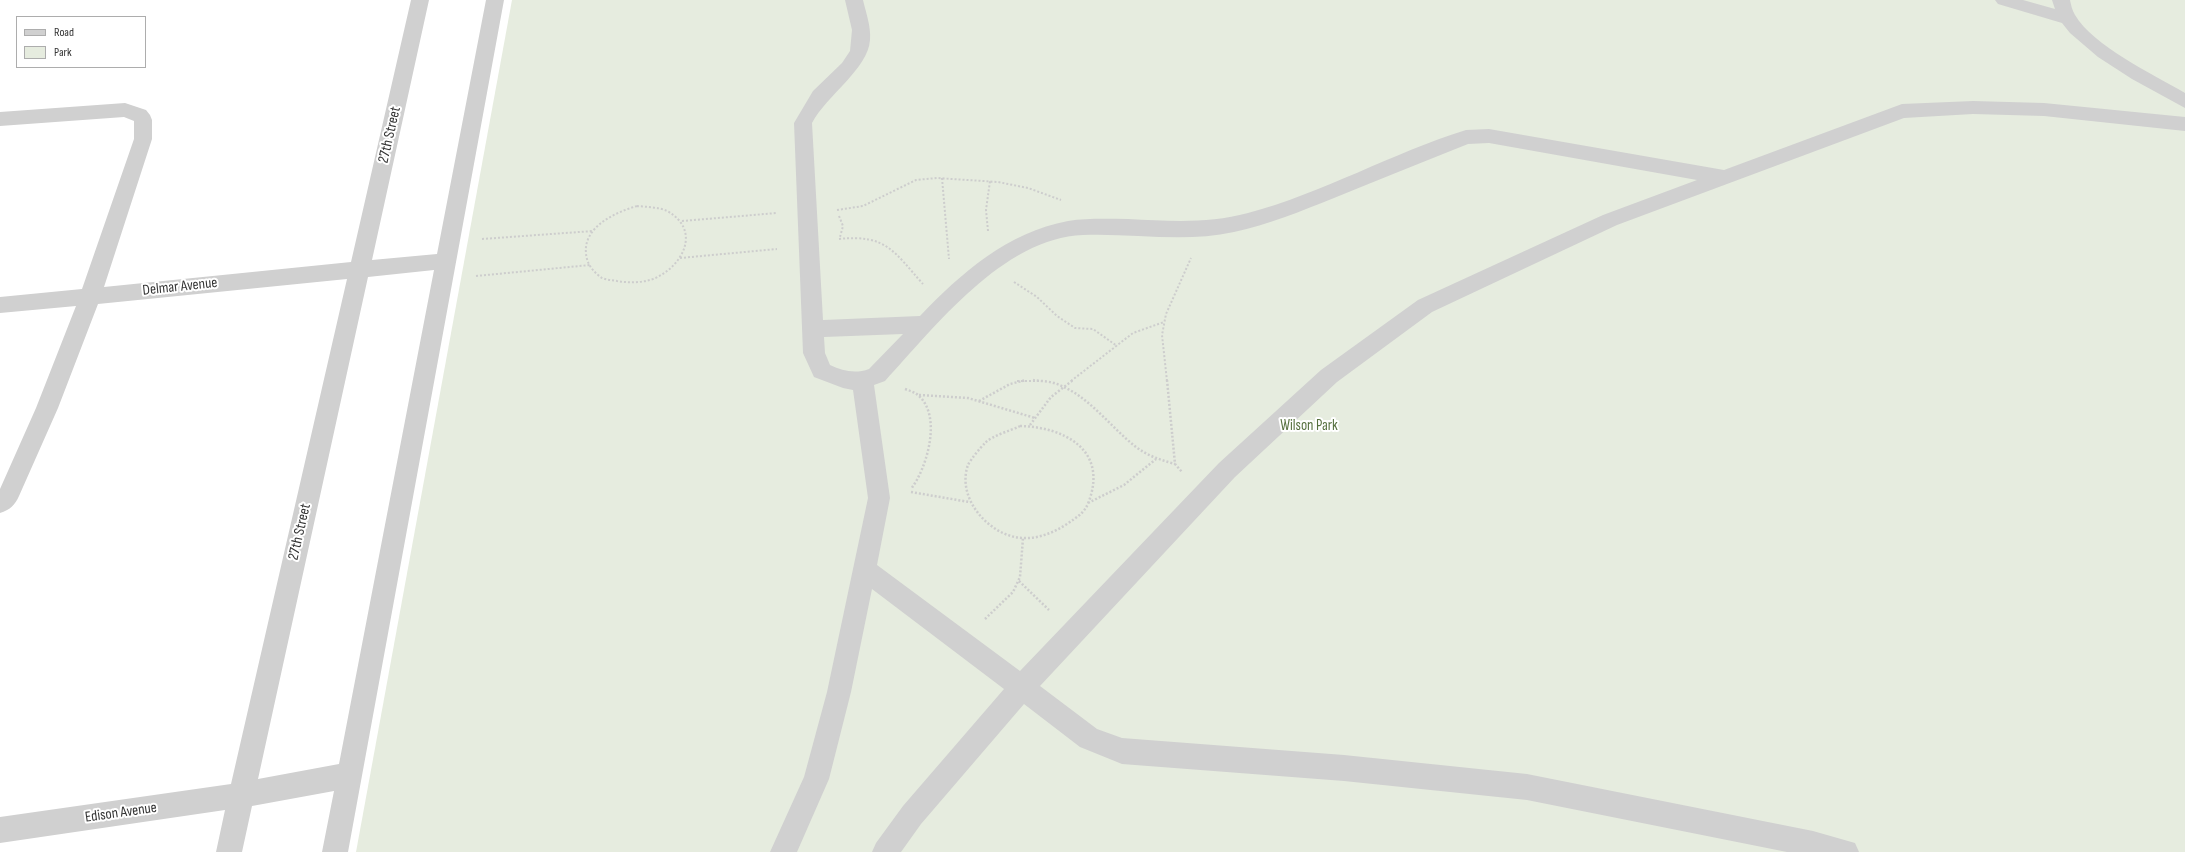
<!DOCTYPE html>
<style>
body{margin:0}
#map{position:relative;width:2185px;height:852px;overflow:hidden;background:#fff;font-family:"Sofia Sans Condensed",sans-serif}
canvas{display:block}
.legend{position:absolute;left:16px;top:16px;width:130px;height:52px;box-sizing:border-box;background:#fff;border:1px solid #adadad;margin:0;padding:5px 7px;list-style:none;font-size:12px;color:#333}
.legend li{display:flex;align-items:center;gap:8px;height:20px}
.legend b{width:20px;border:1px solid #adadad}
</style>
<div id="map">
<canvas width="2185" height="852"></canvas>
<ul class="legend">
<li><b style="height:5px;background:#d0d0d0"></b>Road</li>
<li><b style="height:11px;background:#e6ecdf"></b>Park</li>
</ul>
</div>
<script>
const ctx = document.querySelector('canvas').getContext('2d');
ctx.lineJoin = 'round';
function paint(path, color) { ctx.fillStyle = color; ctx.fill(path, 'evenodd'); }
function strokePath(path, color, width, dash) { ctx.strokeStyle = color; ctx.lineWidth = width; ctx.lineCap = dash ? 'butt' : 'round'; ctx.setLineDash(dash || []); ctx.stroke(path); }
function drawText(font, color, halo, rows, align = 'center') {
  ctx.font = font + ' "Sofia Sans Condensed",sans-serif'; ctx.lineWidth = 4; ctx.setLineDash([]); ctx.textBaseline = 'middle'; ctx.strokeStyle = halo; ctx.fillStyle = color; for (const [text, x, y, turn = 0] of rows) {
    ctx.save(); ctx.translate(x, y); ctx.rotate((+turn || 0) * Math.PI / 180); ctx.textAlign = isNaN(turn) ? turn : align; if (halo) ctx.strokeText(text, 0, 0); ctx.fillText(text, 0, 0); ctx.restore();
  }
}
paint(new Path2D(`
 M512 0H2185V852H356Z`), '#e6ecdf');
strokePath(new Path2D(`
 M942 178 949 259
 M637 206C646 207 659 207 667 211 702 230 683 267 653 279 641 283 629 283 617 281 612 280 607 280 602 278 596 274 589 267 587 259 579 229 613 213 637 206Z
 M837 210 863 206 916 180 937 178 998 182 1028 188 1061 200
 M839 216 843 226 840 237
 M682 221 777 213
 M988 231 986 210 990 181
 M482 239 593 231
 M839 239C887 234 894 252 923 284
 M680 258 777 249
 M476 276 590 265
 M1014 282 1037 297 1057 316 1075 328 1093 329 1117 346
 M1017 381H1041
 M1071 381 1133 333 1164 322
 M1167 381 1162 335 1166 314 1191 258`), '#cdcdcd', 2, [2, 2]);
strokePath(new Path2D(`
 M1033 380C1039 381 1047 381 1054 383 1088 394 1109 426 1136 447 1148 456 1161 460 1175 464
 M1167 380 1175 464 1182 472
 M905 389C910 391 915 392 919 396 942 417 927 468 911 489
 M919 395 968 398 1035 418
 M979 401 1010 384 1026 380
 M1030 425 1051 397 1073 380
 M1020 426C1063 427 1108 449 1089 501 1085 513 1077 517 1067 524 1053 533 1038 539 1022 538 989 536 956 498 968 465 971 459 980 448 985 443 993 435 1010 431 1020 426Z
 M911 492 969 502
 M1088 503 1124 485 1156 459
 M1019 581 1049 610
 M985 619 1013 592 1020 577 1023 538`), '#cdcdcd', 2.5, [2, 2]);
paint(new Path2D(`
 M411 0H429L372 260 437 254 486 0H504L348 852H322L334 791 252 806 242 852H216L225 810 0 843V817L231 784 347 279 98 304 58 408 19 496C15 505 10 510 0 513V489L36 408 76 306 0 313V297L82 289 134 139V121L124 117 0 126V112L125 103 146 110 150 115 152 120V139L104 287 351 262ZM434 270 339 764 258 779 368 277Z
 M845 0H863C866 13 871 26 870 40 868 69 827 95 812 123L823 320 920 316C961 273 1008 232 1068 221 1087 218 1108 219 1128 219 1169 221 1208 224 1248 213 1323 193 1392 153 1466 130L1489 129 1724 170 1902 104 1973 101 2044 103 2185 117V131L2044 116 1973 114 1904 118 1617 225 1432 312 1337 382 1235 477 1040 686 1097 729 1122 738 1344 755 1527 774 1813 831 1855 843 1859 852H1787L1527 800 1344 781 1122 764 1080 747 1024 704 921 824 901 852H872L876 843 903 806 1004 689 872 589 851 692 829 779 797 852H770L804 777 827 692 868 498 853 390 843 388 814 377 803 353 794 123 813 91 842 63 850 51 852 30ZM1489 143 1697 180 1603 215 1418 300 1321 370 1219 463 1020 671 877 565 890 498 874 385 885 381C935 327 1003 238 1083 235 1134 233 1184 243 1234 232 1268 225 1301 211 1334 198 1378 180 1423 162 1468 144ZM903 334 869 369C855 374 843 371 830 365L825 353 824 337Z
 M1995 0H2023L2055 9 2052 0H2070C2071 5 2072 10 2075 15 2093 46 2153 74 2185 93V108L2132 79 2098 57 2070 33 2062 23 1998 4Z`), '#d0d0d0');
drawText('15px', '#333', '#fff', [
 ["27th Street",390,135,-77],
 ["Delmar Avenue",180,287,-6],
 ["27th Street",300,532,-77],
 ["Edison Avenue",121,813,-8]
]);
drawText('15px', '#56703f', '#fff', [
 ["Wilson Park",1309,426]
]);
</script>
